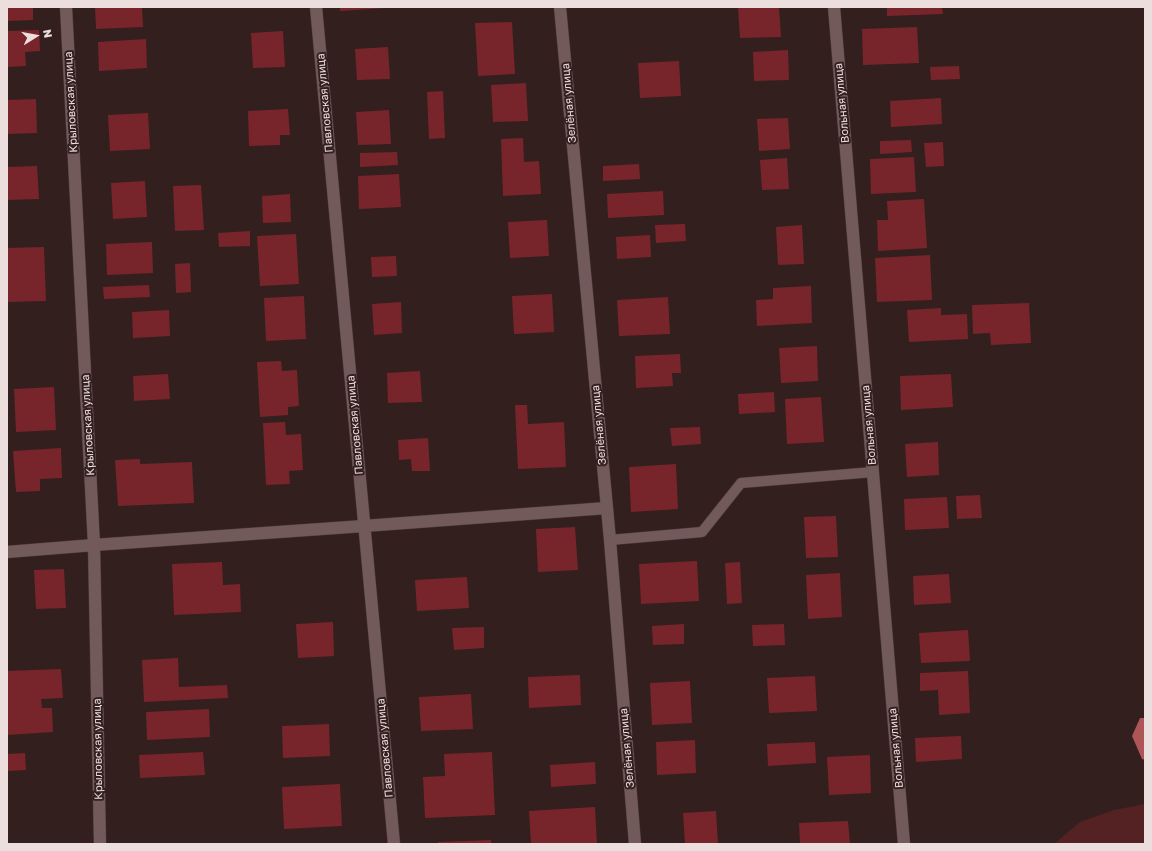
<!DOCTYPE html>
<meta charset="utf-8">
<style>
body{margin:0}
#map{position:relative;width:1152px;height:851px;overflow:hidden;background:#331f1e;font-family:"Golos Text",sans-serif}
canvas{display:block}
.frame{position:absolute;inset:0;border:8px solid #eddede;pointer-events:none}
.north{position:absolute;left:16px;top:16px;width:40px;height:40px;-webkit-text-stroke:3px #331f1e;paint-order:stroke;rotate:79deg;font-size:11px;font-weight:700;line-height:16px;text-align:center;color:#eddede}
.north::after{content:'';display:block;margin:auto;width:14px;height:18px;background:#eddede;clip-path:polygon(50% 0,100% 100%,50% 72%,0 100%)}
</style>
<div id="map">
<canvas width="1152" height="851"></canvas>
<div class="frame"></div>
<div class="north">N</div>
</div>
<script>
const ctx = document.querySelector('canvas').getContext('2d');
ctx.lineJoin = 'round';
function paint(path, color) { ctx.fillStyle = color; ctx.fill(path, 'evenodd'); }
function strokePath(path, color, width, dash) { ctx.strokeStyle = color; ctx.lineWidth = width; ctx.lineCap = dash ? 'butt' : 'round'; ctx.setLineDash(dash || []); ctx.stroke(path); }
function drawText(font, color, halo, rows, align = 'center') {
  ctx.font = font + ' "Golos Text",sans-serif'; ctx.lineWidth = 4; ctx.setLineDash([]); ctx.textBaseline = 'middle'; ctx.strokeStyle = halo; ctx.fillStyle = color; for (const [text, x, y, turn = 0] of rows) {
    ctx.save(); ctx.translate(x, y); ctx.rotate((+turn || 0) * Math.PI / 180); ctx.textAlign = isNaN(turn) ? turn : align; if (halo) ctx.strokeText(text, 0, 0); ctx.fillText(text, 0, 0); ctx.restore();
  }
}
paint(new Path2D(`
 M1145 804V844H1054L1080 822 1114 810Z`), '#552223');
paint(new Path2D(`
 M1140 718H1145V760L1142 759 1132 736Z`), '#ae5657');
paint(new Path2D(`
 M7 7H33V20L7 21Z
 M95 7H142L143 27 96 29Z
 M340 7H386V8L340 11Z
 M738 7H779L781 37 740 38Z
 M887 7H942L943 14 887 16Z
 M512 22 515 74 478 76 475 23Z
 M917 27 919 63 863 65 862 29Z
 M39 30 40 51 25 52 26 66 7 67V31Z
 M283 31 285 67 253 68 251 33Z
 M146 39 147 68 99 71 98 42Z
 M388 47 390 79 357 80 355 49Z
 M788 50 789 80 754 81 753 52Z
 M679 61 681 96 640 98 638 63Z
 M959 66 960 79 931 80 930 67Z
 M526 83 528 121 493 122 491 85Z
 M443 91 445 138 429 139 427 92Z
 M941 98 942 124 891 127 890 101Z
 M36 99 37 133 7 134V100Z
 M288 109 290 135H280V145L249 146 248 111Z
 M389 110 391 144 358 145 356 112Z
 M148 113 150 149 110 151 108 115Z
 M788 118 790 149 759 151 757 119Z
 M523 138 524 162 539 161 541 194 503 196 501 139Z
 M911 140 912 152 880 154V141Z
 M943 142 944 166 926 167 924 143Z
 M397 152 398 165 360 167V153Z
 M914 157 916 192 871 194 870 159Z
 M787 158 789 189 762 190 760 160Z
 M639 164 640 179 603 181V166Z
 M37 166 39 199 7 200V167Z
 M399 174 401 207 359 209 358 176Z
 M145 181 147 217 113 219 111 183Z
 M201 185 204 230 175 231 173 186Z
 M663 191 664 215 608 218 607 194Z
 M290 194 291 222 263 223 262 196Z
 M924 199 927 248 878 251 877 220H888L887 201Z
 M547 220 549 256 510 258 508 222Z
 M685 224 686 241 656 243 655 225Z
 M802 225 804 264 778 265 776 227Z
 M250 231V246L219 247 218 233Z
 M296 234 299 284 260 286 257 236Z
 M650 235 651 257 617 259 616 237Z
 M152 242 153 273 107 275 106 244Z
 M44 247 46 301 7 302V248Z
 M930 255 932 300 877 302 875 258Z
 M396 256 397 276 372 277 371 257Z
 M190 263 191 292 176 293 175 264Z
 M149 285 150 297 104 299 103 287Z
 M811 286 812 323 757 326 756 300 773 299V288Z
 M552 294 554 332 514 334 512 296Z
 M304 296 306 339 266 341 264 298Z
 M668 297 670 334 619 336 617 300Z
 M401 302 402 333 374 335 372 304Z
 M1029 303 1031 343 991 345 990 333 973 334 972 305Z
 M941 308V315L967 314 968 339 909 342 907 310Z
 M169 310 170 336 133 338 132 312Z
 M817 346 818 381 781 383 779 348Z
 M680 354 681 373H672L673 386 636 388 635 356Z
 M281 361 282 371 297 370 299 406 288 407V415L260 417 257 362Z
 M420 371 422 402 388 403 387 373Z
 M168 374 170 399 134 401 133 376Z
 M951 374 953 407 901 410 900 376Z
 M54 387 56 430 16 432 14 389Z
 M774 392 775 412 739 414 738 394Z
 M821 397 824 442 787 444 785 399Z
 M515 405H527L528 424 564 422 566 467 518 469Z
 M285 422 286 435 301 434 303 470 289 471 290 484 266 485 263 423Z
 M700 427 701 444 672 446 670 428Z
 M428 438 430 471H412L411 459 399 460 398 440Z
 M938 442 939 475 907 477 905 444Z
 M61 448 62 478 40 479V491L16 492 13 451Z
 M140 459V464L192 462 194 503 118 506 115 460Z
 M676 464 678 509 631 512 629 467Z
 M980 495 982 518 957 519 956 496Z
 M947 497 949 528 905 530 904 499Z
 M836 516 838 557 806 558 804 517Z
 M575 527 578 570 538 572 536 529Z
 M697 561 699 601 641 604 639 564Z
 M222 562 223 585 240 584 241 612 174 615 172 564Z
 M740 562 742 603 727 604 725 563Z
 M64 569 66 608 36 609 34 570Z
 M840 573 842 617 808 619 806 575Z
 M949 574 951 603 914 605 913 576Z
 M467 577 469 608 417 611 415 580Z
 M333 622 334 656 298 658 296 624Z
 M684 624V644L653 645 652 626Z
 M784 624 785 645 753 646 752 625Z
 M484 627V648L454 650 452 628Z
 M968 630 970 661 921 663 919 633Z
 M178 658 179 687 227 685 228 698 144 702 142 660Z
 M61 669 63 698 41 699 42 708H52L53 732 7 735V671Z
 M968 671 970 713 939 715 938 690 920 691V673Z
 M580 675 581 705 529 708 528 677Z
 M815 676 817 711 769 713 767 678Z
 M690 681 692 723 652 725 650 683Z
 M471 694 473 729 421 731 419 697Z
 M209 709 210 737 147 740 146 712Z
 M329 724 330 756 283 758 282 726Z
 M961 736 962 759 916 762 915 738Z
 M695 740 696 773 657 775 656 742Z
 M815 742 816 763 768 766 767 744Z
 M203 752 205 775 140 778 139 755Z
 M492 752 495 815 425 818 423 777 445 776 444 754Z
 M25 753 26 770 7 771V754Z
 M870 755 871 793 829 795 827 757Z
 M595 762 596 784 551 787 550 765Z
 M340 784 342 826 284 829 282 787Z
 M595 807 597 844H531L529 811Z
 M716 811 718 844H685L683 813Z
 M848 821 850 844H800L799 823Z
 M491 840V844H438V842Z`), '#77252a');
const lane = new Path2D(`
 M610 540 702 532 741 483 873 472`);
const street = new Path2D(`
 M66 7 94 545 100 844
 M316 7 394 844
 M560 7 610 540 635 844
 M834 7 904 844
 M7 552 94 545 364 526 607 508`);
strokePath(lane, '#4d3b3b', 11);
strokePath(street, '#4d3b3b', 13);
strokePath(lane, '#725a5a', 10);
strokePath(street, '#725a5a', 12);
drawText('11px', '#eddede', '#331f1e', [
 ["Крыловская улица",71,102,-93],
 ["Павловская улица",325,103,-95],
 ["Зелёная улица",569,103,-95],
 ["Вольная улица",842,103,-95],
 ["Крыловская улица",88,425,-93],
 ["Павловская улица",355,425,-95],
 ["Зелёная улица",599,425,-95],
 ["Вольная улица",869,425,-95],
 ["Павловская улица",385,748,-95],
 ["Зелёная улица",627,748,-95],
 ["Вольная улица",896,748,-95],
 ["Крыловская улица",98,749,-91]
]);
</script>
